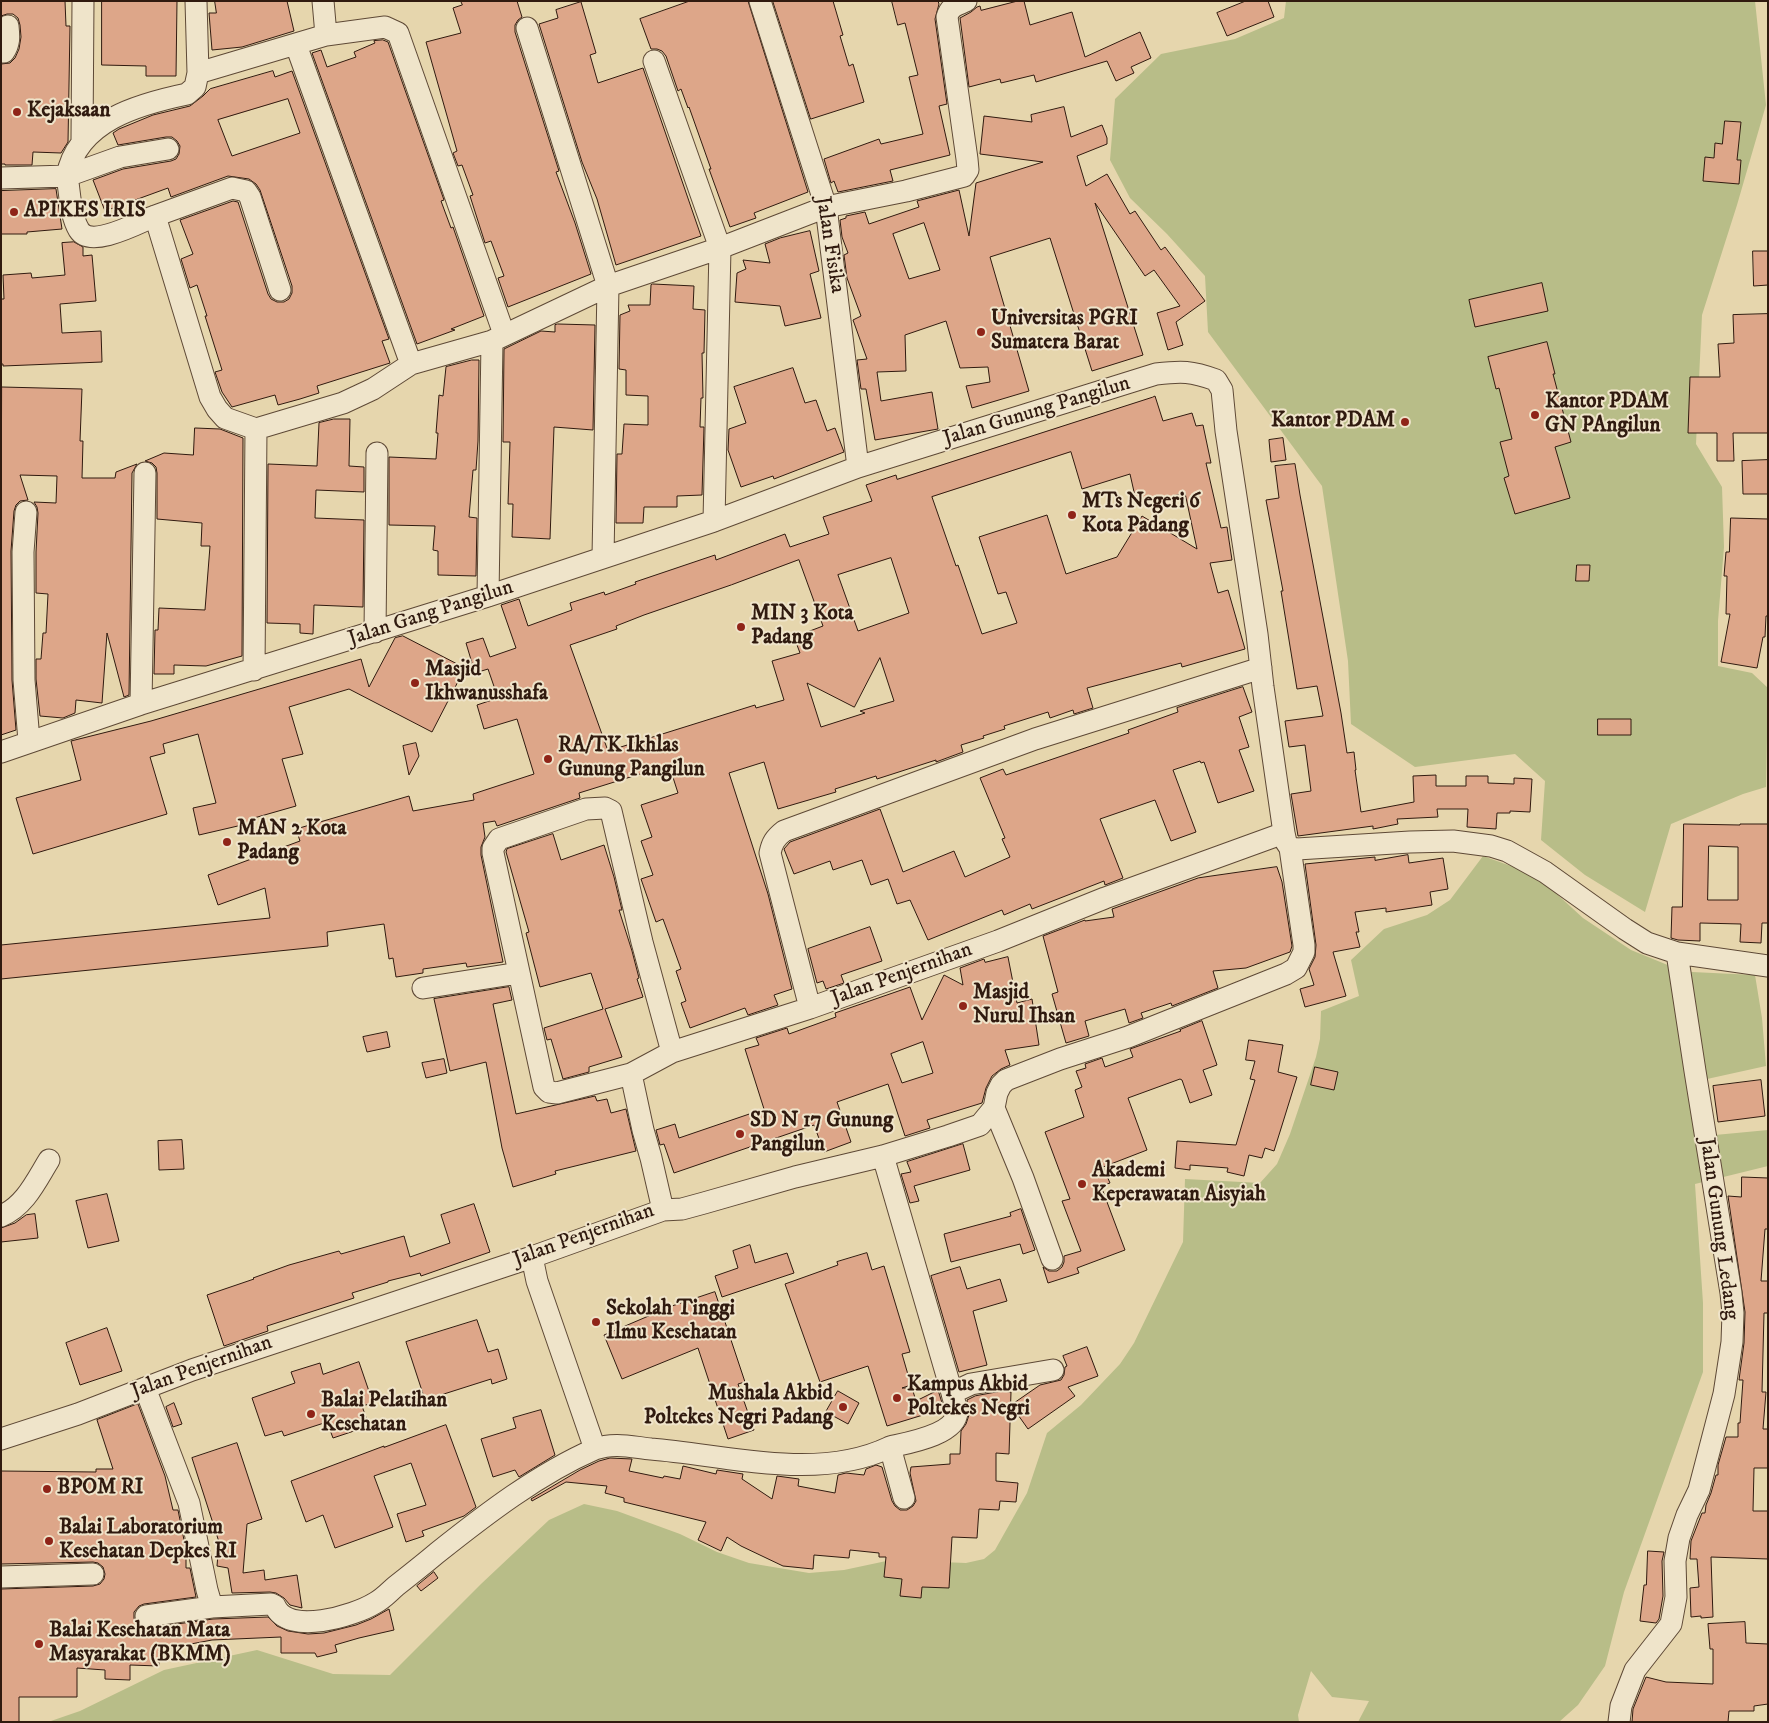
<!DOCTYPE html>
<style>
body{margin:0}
#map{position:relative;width:1769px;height:1723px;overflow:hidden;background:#e6d6ad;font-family:"IM FELL DW Pica",serif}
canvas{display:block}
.frame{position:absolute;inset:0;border:2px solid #301a0f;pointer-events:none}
</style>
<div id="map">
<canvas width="1769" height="1723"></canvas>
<div class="frame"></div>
</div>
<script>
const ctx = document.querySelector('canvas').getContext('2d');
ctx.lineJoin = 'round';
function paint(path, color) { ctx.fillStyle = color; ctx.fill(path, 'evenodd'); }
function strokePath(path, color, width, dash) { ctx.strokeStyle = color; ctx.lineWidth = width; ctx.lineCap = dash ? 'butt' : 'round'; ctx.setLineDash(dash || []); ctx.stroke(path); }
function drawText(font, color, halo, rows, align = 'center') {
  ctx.font = font + ' "IM FELL DW Pica",serif'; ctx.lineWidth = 4; ctx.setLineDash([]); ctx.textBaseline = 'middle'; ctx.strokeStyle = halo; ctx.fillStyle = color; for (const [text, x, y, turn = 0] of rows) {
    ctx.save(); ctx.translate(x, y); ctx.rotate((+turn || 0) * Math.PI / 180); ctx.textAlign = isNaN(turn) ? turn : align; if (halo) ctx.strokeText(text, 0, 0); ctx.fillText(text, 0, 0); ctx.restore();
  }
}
paint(new Path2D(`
 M1286 1H1755L1766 105 1737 205 1702 315 1696 444 1722 487 1724 547 1718 621V666L1752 673 1768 688 1766 787 1743 794 1671 824 1645 912 1585 875 1541 840 1545 781 1515 754 1415 767 1351 724 1348 661 1322 486 1208 332 1205 276 1167 234 1130 198 1110 160 1115 99 1161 54 1235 39 1284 18Z
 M1483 856 1536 875 1583 918 1631 950 1675 968 1692 972 1755 975 1762 1018 1766 1066 1707 1079 1715 1135 1768 1130V1166L1695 1184 1703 1303V1372L1624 1592 1605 1666 1578 1705 1559 1722H1358L1369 1701 1332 1697 1311 1671 1298 1715 1299 1722H48L80 1711 164 1670 257 1650 333 1674 390 1675 481 1584 549 1520 584 1504 617 1511 680 1534 717 1552 749 1563 809 1573 844 1570 891 1560 966 1563 984 1559 995 1550 1027 1493 1047 1433 1081 1405 1120 1364 1134 1343 1183 1242 1185 1179 1260 1183 1277 1164 1290 1134 1316 1057 1320 1039 1321 1011 1359 996 1351 960 1384 929 1427 915 1450 900Z`), '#b8bd88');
const building = new Path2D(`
 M1 1H65L66 26H70L68 142 61 153 33 152 32 165H5V164H1V64L10 63 15 58 19 49 21 37 20 25 18 18 13 14H7L1 16Z
 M102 1H177L176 76H146V66L102 65Z
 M215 1H287L294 31 242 47 212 50 209 13H216Z
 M461 1H517L522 17 518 20 515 25V32L559 171 556 172 575 223 591 274 508 307 498 278 504 276 491 241 485 243 470 196 473 195 462 165 458 166 453 153 457 151 426 42 461 33 453 8 462 5Z
 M690 1H748L808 192 754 213 756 218 730 227 709 169H711L689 107 688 108 681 89 678 91 666 56 662 51 657 49H651L640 19Z
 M773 1H833L843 35 840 36 849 66 853 64 864 102 811 119Z
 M892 1H938L939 4 935 19 947 104 939 106 950 155 890 170 893 181 838 192 834 181 831 183 824 159 879 139 881 144 923 134 909 77 918 75 905 23 898 25Z
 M1018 1H1024L1030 25 1072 12 1085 57 1140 32 1151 58 1131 67 1134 73 1116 81 1107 61 1036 82 1034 75 1001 83 1000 79 969 87 960 18 971 12 977 7 980 6 981 10Z
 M1246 1H1268L1274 17 1227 36 1217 13Z
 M581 2 596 53 590 55 598 83 643 68 701 236 616 265 597 199 582 162 539 24 558 18 556 10Z
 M383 40 388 42 444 200 441 201 451 228 453 227 484 316 451 329 455 330 417 344 312 53 321 50 327 67 356 57 354 52 375 43 374 41Z
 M273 71 275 77 292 71 389 339 382 341 390 363 317 386 319 393 300 399 278 405 275 395 232 407 222 392 215 372 222 370 205 316H207L197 285 190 288 181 259 193 254 180 220 233 201 238 202 268 294 271 299 277 302H284L289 299 292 293V286L260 190 256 184 249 179 228 176 171 197 168 188 105 211 93 180 123 169 171 161 176 159 179 154 180 146 177 141 172 137H166L118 145 113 133 119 129 153 115 190 106 203 96 210 89ZM288 99 300 133 232 156 218 120Z
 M1064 107 1071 137 1102 125 1107 138V144L1077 156 1086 186 1107 174 1130 214 1135 211 1161 250 1165 247 1205 301 1176 322 1183 345 1168 350 1157 313 1180 306 1154 270 1145 276 1095 203 1143 355 1092 371 1050 238 990 257 1029 391 972 408 966 386 990 382 988 367 960 368 946 321 905 335 906 371 877 372 881 401 932 392 938 429 875 440 866 389H861L857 360 867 359 853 320 861 316 847 278 844 255 848 253 842 237 840 220 846 218V216L865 212 869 224 919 207 917 201 959 190 969 236 976 183 1043 162 980 154 984 116 1032 122 1031 115ZM924 223 940 270 909 279 893 234Z
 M1725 121 1741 122 1737 160H1741L1739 184 1703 181 1705 157 1714 158 1715 143 1722 144Z
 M56 189 62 229 27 232V234H1V191Z
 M810 231 819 271 810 274 821 318 785 326 780 306 735 302 737 273 746 269 743 260 770 263 765 244 780 238Z
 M74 242 83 247V256L92 255 96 301 60 304 62 333 101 331 102 362 3 366V364H1V299H4L3 275 31 273 32 278 65 275 62 243Z
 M1753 251H1768V285L1754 286Z
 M1542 283 1548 311 1475 327 1469 300Z
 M653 284 694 286 693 309 705 310 704 353H702L703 398H701L700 427H704L702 495 677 496V507H644L643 523H616L617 454H622L624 424 648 425V396L626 395V370L619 369 620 315 630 311 628 305H650L651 285Z
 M1768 314V433H1733L1734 461H1717V433H1688L1690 377H1720L1718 344 1734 343 1733 315Z
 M558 324 595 325 593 430 554 427 550 539 512 537 513 504H508L510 442H503L504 349 541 331 555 332V325Z
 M1547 342 1555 374H1553L1571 442 1555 447 1570 498 1515 514 1504 478 1509 476 1500 442 1512 439 1499 388 1496 389 1488 357Z
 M472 360H479L478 441 476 470H473L469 517 477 518 476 576 438 575V551L433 550 435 526 389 525V457L436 459 438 433H436L439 395 443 396 446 367Z
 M793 368 805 403 816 400 827 431 835 428 844 452 774 479 773 476 741 487 728 450 729 429 746 423 734 387Z
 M2 387 82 389 80 441H83L82 478H115L116 472 137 464 132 473 129 695 124 697 107 633 102 703 76 700 75 713 63 718 40 716 36 679V659H41L43 633H46L48 594 36 593V552L38 513 37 507 34 502 56 503 57 476 20 475 28 500 20 501 16 505 14 511 11 551 12 680 16 730 1 735Z
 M1153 397 1155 396 1163 421 1192 413 1196 426 1203 425 1211 463H1206L1221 528 1227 527 1232 560 1210 563 1218 593 1228 590 1245 649 1182 667 1181 663 1087 688 1093 708 1074 714 1073 710 1050 718 1048 712 1004 726 1005 729 983 736 984 738 961 745 963 752 936 762V760L877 779 876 776 835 789 836 792 778 809 764 762 729 773 768 894 792 989 774 995 778 1005 748 1015 745 1008 690 1028 681 1003 686 1001 676 971 681 969 663 919 656 922 641 879 653 875 641 841 652 837 641 805 678 793 669 765 579 793 580 798 497 826 495 821 483 823 485 837 481 847V855L503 962 467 967 466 963 423 969V973L396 977 393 958 389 959 384 924 327 932 328 946 1 979V945L270 918 265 888 218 905 208 875 300 841 296 829 409 796 413 811 474 800 473 794 534 774 517 719 484 729 477 705 498 698 488 669 475 673 466 643 483 638 490 657 516 648 501 605 519 599 528 626 572 610 570 603 604 592 605 595 636 584 635 582 715 555 716 560 785 534 790 547 829 534 823 517 872 501 866 485 896 475 897 479ZM1071 452 1082 489 1130 474 1137 505 1185 493 1197 549 1142 516 1117 557 1066 574 1047 515 979 537 998 594 1006 592 1017 623 982 634 958 565 956 566 932 497ZM891 558 909 613 858 631 838 575ZM799 560 823 626 794 637 800 653 772 661 784 700 756 708 755 705 608 751 570 645 617 629 616 626 644 615 731 585ZM880 658 894 701 860 711 865 713 821 727 807 683 854 707Z
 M334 419H350L349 466 364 467V492L316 490 315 518 364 520 363 607 314 605 313 634 300 633V624L267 623 268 464 317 466 319 423Z
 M195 428 220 429 243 438 242 656 206 666 174 665V674H154L155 630H158L159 608 205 610 210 546H201L202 523 157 519V473L156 467 152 463 145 461 164 453 193 455Z
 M1283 438 1286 460 1271 462 1269 440Z
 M1768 460V494H1743L1742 461Z
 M1295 464 1300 495 1341 713 1347 753 1354 752 1356 770H1355L1361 812 1414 802 1413 776 1436 775V786H1466V776H1488V783L1514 784V778L1532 779 1530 812 1510 811V813H1497L1496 829 1467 827 1468 809H1437L1438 817 1397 819 1398 824 1373 829V826L1298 836 1291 794 1311 791 1305 745 1289 747 1285 721 1323 716 1317 686 1297 689 1281 591H1283L1266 500 1279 498 1275 466Z
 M1731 518 1768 519V616H1766L1765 637H1763L1757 668 1721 662 1730 614H1726L1727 576H1724L1726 552H1729Z
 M1577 565H1590L1589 581H1576Z
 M403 636 465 668 432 732 349 689 289 707 303 754 282 759 296 806 254 818 255 822 199 835 193 808 216 803 198 734 163 744 165 753 150 757 167 814 33 854 16 798 81 780 71 741 151 721 361 659 369 687 395 638Z
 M1243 687 1252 712 1239 717 1249 747 1239 750 1254 791 1218 803 1204 762 1201 763 1200 761 1173 770 1196 832 1171 841 1155 800 1100 819 1123 878 1105 885 1104 881 1032 909 1030 904 1004 915 1002 910 928 940 910 900 897 904 888 879 871 885 862 860 833 870 830 861 794 874 784 849 790 842 880 809 903 872 954 851 965 877 1010 857 1002 839 1005 838 980 778 1003 769 1006 775 1129 733 1128 730 1178 712 1177 708Z
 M1598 719H1631V735H1598Z
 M416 743 419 756 409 775 403 746Z
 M1684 824 1740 825V824H1768V923H1762L1761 943 1740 942 1741 924 1700 923V941L1678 940 1671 938 1672 907H1682ZM1709 846 1738 847V900H1708Z
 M553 834 561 860 604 845 614 877 622 910H619L632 951 639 978 637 979 643 997 605 1009 622 1057 589 1067V1072L563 1079 551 1039 547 1040 544 1028 603 1009 591 973 540 987 526 933 529 932 506 852 507 849Z
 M1408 855 1409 863 1443 858 1448 889 1430 892 1432 905 1386 912V908L1355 912 1359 932H1356L1360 947 1333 952 1346 996 1305 1007 1300 989 1314 985 1309 969 1315 957 1316 945 1305 864 1375 857V860Z
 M1277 867 1282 882 1292 946 1290 952 1246 968 1213 971 1218 988 1172 1006 1171 1003 1141 1013 1143 1018 1129 1023 1125 1009 1085 1021 1089 1036 1066 1043 1052 994 1058 992 1043 936 1085 920V921L1114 917 1112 909 1198 878Z
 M870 927 882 961 841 975 844 983 826 989 823 981 817 983 808 949Z
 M1008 957 1017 1003 1032 999 1039 1045 1005 1050 1010 1065 1001 1069 992 1076 986 1088 982 1103 927 1120 930 1128 905 1136 888 1084 837 1102 851 1142 824 1152 814 1125 674 1173 664 1144 660 1145 656 1130 675 1124 679 1138 764 1109 745 1049 759 1045 756 1038 787 1028 789 1034 836 1017 835 1013 910 987 922 1020 944 975 963 985 960 968 984 959 985 962ZM923 1042 933 1073 902 1083 891 1054Z
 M509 987 512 1000 493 1004 516 1114 595 1096 597 1101 607 1099 611 1113 626 1109 636 1151 555 1171 556 1174 513 1187 502 1148 486 1062 450 1071 434 999Z
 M1202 1021 1217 1065 1203 1070 1212 1095 1190 1103 1182 1080 1180 1079 1128 1098 1147 1150 1103 1167 1110 1183 1101 1186 1125 1250 1077 1268 1079 1273 1048 1283 1043 1267 1049 1271H1057L1062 1267 1064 1262V1256L1081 1251 1062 1201 1070 1199 1045 1132 1084 1117 1075 1090 1082 1087 1076 1071 1086 1068 1085 1064 1102 1058 1105 1067 1133 1057 1130 1049 1181 1031 1180 1030Z
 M387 1032 390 1047 367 1052 363 1037Z
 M1249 1040 1283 1045 1278 1072 1297 1077 1274 1151 1265 1148 1262 1158 1249 1155 1244 1176 1227 1172 1228 1168 1190 1165V1170L1175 1168 1177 1141 1236 1145 1255 1080 1250 1079 1255 1061 1246 1060Z
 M444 1059 447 1073 426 1078 422 1063Z
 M1315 1067 1338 1072 1334 1090 1311 1085Z
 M1761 1080 1765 1116 1718 1122 1713 1086Z
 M182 1140 184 1169 159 1170 158 1141Z
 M963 1144 970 1170 914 1186 919 1201 910 1203 901 1174 911 1172 907 1162Z
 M1742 1177 1768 1178V1229H1765L1761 1281H1768V1313H1764L1762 1392H1766L1763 1429H1768V1468H1754L1753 1511H1768V1559L1711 1557 1713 1617 1701 1618V1616L1691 1617 1690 1588 1699 1587 1697 1559H1690L1691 1541 1702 1513H1705L1706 1505 1711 1493 1716 1475H1718V1465L1726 1437H1738V1423H1740L1743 1380H1739L1744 1343 1745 1312 1728 1196 1741 1197Z
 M107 1194 119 1241 88 1248 76 1201Z
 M474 1204 490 1252 421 1276 420 1273 388 1281V1282L352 1293 354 1298 267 1326 268 1331 224 1346 207 1295 254 1279 253 1278 289 1265 339 1251 341 1254 404 1236 410 1257 450 1243 441 1215Z
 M1021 1209 1035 1250 1023 1254 1020 1244 951 1262 944 1234 1011 1216 1010 1213Z
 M35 1214 38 1238 1 1242V1228L15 1223 26 1215Z
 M750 1245 755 1263 787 1253 794 1273 722 1297 715 1276 738 1268 733 1251Z
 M867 1253 872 1270 884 1266 910 1352 902 1354 911 1385 902 1388H912L916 1401 938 1390 943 1406 923 1415 887 1426 868 1366 820 1382 785 1284 838 1265 837 1262Z
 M960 1267 967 1289 1000 1279 1007 1301 973 1311 987 1365 959 1372 931 1276Z
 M715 1292 745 1382 738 1384 754 1430 728 1439 698 1348 622 1379 604 1335 672 1306Z
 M477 1320 488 1352 498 1349 507 1379 492 1384 491 1379 425 1400 406 1342Z
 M107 1328 122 1371 80 1385 66 1343Z
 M1087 1347 1098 1376 1068 1387 1075 1396 1028 1429 1011 1405 1040 1385 1061 1380 1064 1375 1065 1367 1067 1366 1063 1356Z
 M359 1362 373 1403 362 1406 369 1426 333 1438 327 1422 284 1436 282 1431 265 1436 252 1398 295 1383 291 1372 320 1363 323 1374Z
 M838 1391 859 1403 848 1424 826 1412Z
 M1002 1391 1011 1392 1009 1454 996 1453V1481L1018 1483 1016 1502 1000 1501 999 1510 979 1509 977 1538 952 1537 949 1588 922 1587 921 1598 900 1596 902 1579 884 1577 886 1557H879V1553L850 1550 849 1558 814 1555 813 1569 783 1566 741 1546 727 1537 721 1551 698 1540 706 1522 624 1502V1498L605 1493 607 1486 566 1482 532 1501 531 1499 580 1470 599 1461 610 1458 632 1459 629 1471 663 1478 664 1476 680 1479 683 1466 716 1474 717 1470 743 1474 742 1479 772 1499 777 1476 799 1479 798 1486 835 1493 838 1475 846 1473 864 1475 866 1469 876 1465 882 1467 892 1501 895 1506 900 1510H907L913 1506 916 1501 910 1473 911 1467 950 1464V1454H960L961 1431 966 1424 969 1415 967 1400 975 1396Z
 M174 1403 182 1424 173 1427 166 1407Z
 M138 1404 165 1476 173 1510H178L186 1550V1568H190L196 1597 144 1604 139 1606 134 1612V1618L136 1624 142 1628H148L213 1619 268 1617 277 1626 288 1631 308 1634 324 1633 356 1625 371 1619 389 1609 394 1630 359 1638 335 1645 337 1652 317 1657 315 1653H281V1637L212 1640 159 1650V1666L130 1665V1680L105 1679V1670L77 1668V1697H19V1722H1V1589L93 1586 100 1584 104 1579 105 1574 103 1567 98 1563 93 1562 1 1564V1471L96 1472V1469H113L97 1420Z
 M541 1410 555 1455 519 1477 515 1470 493 1477 481 1439 516 1428 513 1418Z
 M446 1425 476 1507 464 1516 422 1531 424 1536 406 1542 397 1514 426 1505 411 1463 374 1476 393 1527 335 1548 323 1515 306 1522 291 1481 384 1446V1447Z
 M237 1443 262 1519 247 1524 243 1573 264 1570 265 1580 297 1575 302 1608 290 1605 284 1598 276 1593 270 1592 232 1593 228 1568 217 1566 219 1542 192 1458Z
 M1648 1551 1664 1552 1662 1561 1663 1596 1659 1619 1656 1623 1640 1621 1644 1585H1646Z
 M434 1572 438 1578 421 1591 417 1586Z
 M1745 1622 1746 1643 1768 1644V1704L1754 1706V1711H1729L1728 1722H1632L1633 1709 1646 1677 1666 1682 1713 1684V1649H1710L1708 1624Z`);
paint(building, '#dda689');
strokePath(building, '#301a0f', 1);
const minor = new Path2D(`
 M196 1 198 73
 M323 1 326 35
 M760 1 826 207 858 467
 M527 28 608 286 603 557
 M296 45 411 364
 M1 52H4C10 43 9 36 8 26
 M654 61 720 248 714 521
 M82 140 83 1
 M168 149 120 157 67 176C70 193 70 215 79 230 91 249 140 222 155 216L210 397 217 409 225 418 256 429 343 403 373 389 411 364 492 341 608 286 720 248 826 207 906 191 964 176 968 170 967 159 947 17C950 6 957 5 966 1
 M1 178 67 176C77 121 139 104 187 94L195 87 198 73 326 35 385 27 398 33 504 334
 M155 216 232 188 246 191 250 197 280 290
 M26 512 23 552 24 680 29 741
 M488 596 492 341
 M375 632 377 453
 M254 670 256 429
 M141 704 145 473
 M1 752 141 704 488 596 714 521 858 467 1156 374C1182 371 1191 371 1216 380L1222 390 1226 431 1257 634 1263 687 1284 833 1286 842 1290 848 1297 849 1410 842 1453 841 1491 846 1507 851 1545 872 1625 929 1647 943 1677 953 1768 966
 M423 988 519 973
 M810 1008 770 853C772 843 775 838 784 831L1035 739 1261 668
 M631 1074 557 1093 549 1092 544 1087 493 853V848L499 839 586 809 605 808 611 811 642 942 672 1052
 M883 1156 952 1393
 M663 1210 682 1209 704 1203 795 1177 883 1156 948 1136 980 1125 994 1108
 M1 1216C25 1206 36 1181 49 1160
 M532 1257 537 1281 595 1449C614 1442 632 1447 651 1449 727 1455 817 1482 890 1447L904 1498
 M1052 1259 1023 1178 994 1108 997 1093 1001 1085 1006 1080 1060 1059 1128 1037 1286 974 1296 968 1304 952V945L1290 848
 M145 1388 189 1503 207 1590 212 1607 146 1616
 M1 1439 78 1414 192 1370 532 1257 663 1210 651 1158 643 1130 631 1074 672 1052 810 1008 998 941 1105 898 1284 833
 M890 1447C907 1443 956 1435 957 1412 957 1407 953 1399 952 1393L971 1384 1053 1370
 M1 1577 93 1574
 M212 1607 271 1604 275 1606C288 1636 354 1616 375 1603 383 1599 389 1592 396 1586 410 1575 424 1564 437 1553 486 1514 538 1474 595 1449
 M1619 1722 1621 1706 1635 1670 1671 1624 1676 1597 1675 1561 1679 1538 1687 1515 1699 1490 1724 1394 1732 1342 1733 1313 1731 1293 1695 1071 1677 953`);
strokePath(minor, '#5e4936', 23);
strokePath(minor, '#efe4ca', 21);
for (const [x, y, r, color] of [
 [17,112,5,"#8f2418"],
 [14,212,5,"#8f2418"],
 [981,332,5,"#8f2418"],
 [1535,415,5,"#8f2418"],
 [1405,422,5,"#8f2418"],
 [1072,515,5,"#8f2418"],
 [741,627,5,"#8f2418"],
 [415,683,5,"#8f2418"],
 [548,759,5,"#8f2418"],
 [227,842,5,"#8f2418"],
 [963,1006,5,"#8f2418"],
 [740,1134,5,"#8f2418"],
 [1082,1184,5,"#8f2418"],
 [596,1322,5,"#8f2418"],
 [897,1398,5,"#8f2418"],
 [843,1407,5,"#8f2418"],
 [311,1414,5,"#8f2418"],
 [47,1489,5,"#8f2418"],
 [49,1541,5,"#8f2418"],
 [39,1644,5,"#8f2418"]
]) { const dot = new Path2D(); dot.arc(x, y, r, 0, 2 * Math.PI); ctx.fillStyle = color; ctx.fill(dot); strokePath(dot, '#efe4ca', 2); }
drawText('bold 21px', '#301a0f', '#efe4ca', [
 ["Kejaksaan",27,112],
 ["APIKES IRIS",24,212],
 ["Universitas PGRI",991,320],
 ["Sumatera Barat",991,344],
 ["Kantor PDAM",1545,403],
 ["GN PAngilun",1545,427],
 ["Kantor PDAM",1395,422,"right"],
 ["MTs Negeri 6",1082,503],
 ["Kota Padang",1082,527],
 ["MIN 3 Kota",751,615],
 ["Padang",751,639],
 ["Masjid",425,671],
 ["Ikhwanusshafa",425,695],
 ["RA/TK Ikhlas",558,747],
 ["Gunung Pangilun",558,771],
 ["MAN 2 Kota",237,830],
 ["Padang",237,854],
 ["Masjid",973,994],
 ["Nurul Ihsan",973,1018],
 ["SD N 17 Gunung",750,1122],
 ["Pangilun",750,1146],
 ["Akademi",1092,1172],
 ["Keperawatan Aisyiah",1092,1196],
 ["Sekolah Tinggi",606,1310],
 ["Ilmu Kesehatan",606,1334],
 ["Kampus Akbid",907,1386],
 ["Poltekes Negri",907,1410],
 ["Mushala Akbid",833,1395,"right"],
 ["Poltekes Negri Padang",833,1419,"right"],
 ["Balai Pelatihan",321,1402],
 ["Kesehatan",321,1426],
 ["BPOM RI",57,1489],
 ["Balai Laboratorium",59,1529],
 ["Kesehatan Depkes RI",59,1553],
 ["Balai Kesehatan Mata",49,1632],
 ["Masyarakat (BKMM)",49,1656]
], 'left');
drawText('21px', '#301a0f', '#efe4ca', [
 ["Jalan Fisika",829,245,81],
 ["Jalan Gunung Pangilun",1037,412,-17],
 ["Jalan Gang Pangilun",431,614,-18],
 ["Jalan Penjernihan",902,975,-20],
 ["Jalan Gunung Ledang",1718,1229,82],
 ["Jalan Penjernihan",584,1236,-20],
 ["Jalan Penjernihan",202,1368,-20]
]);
</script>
